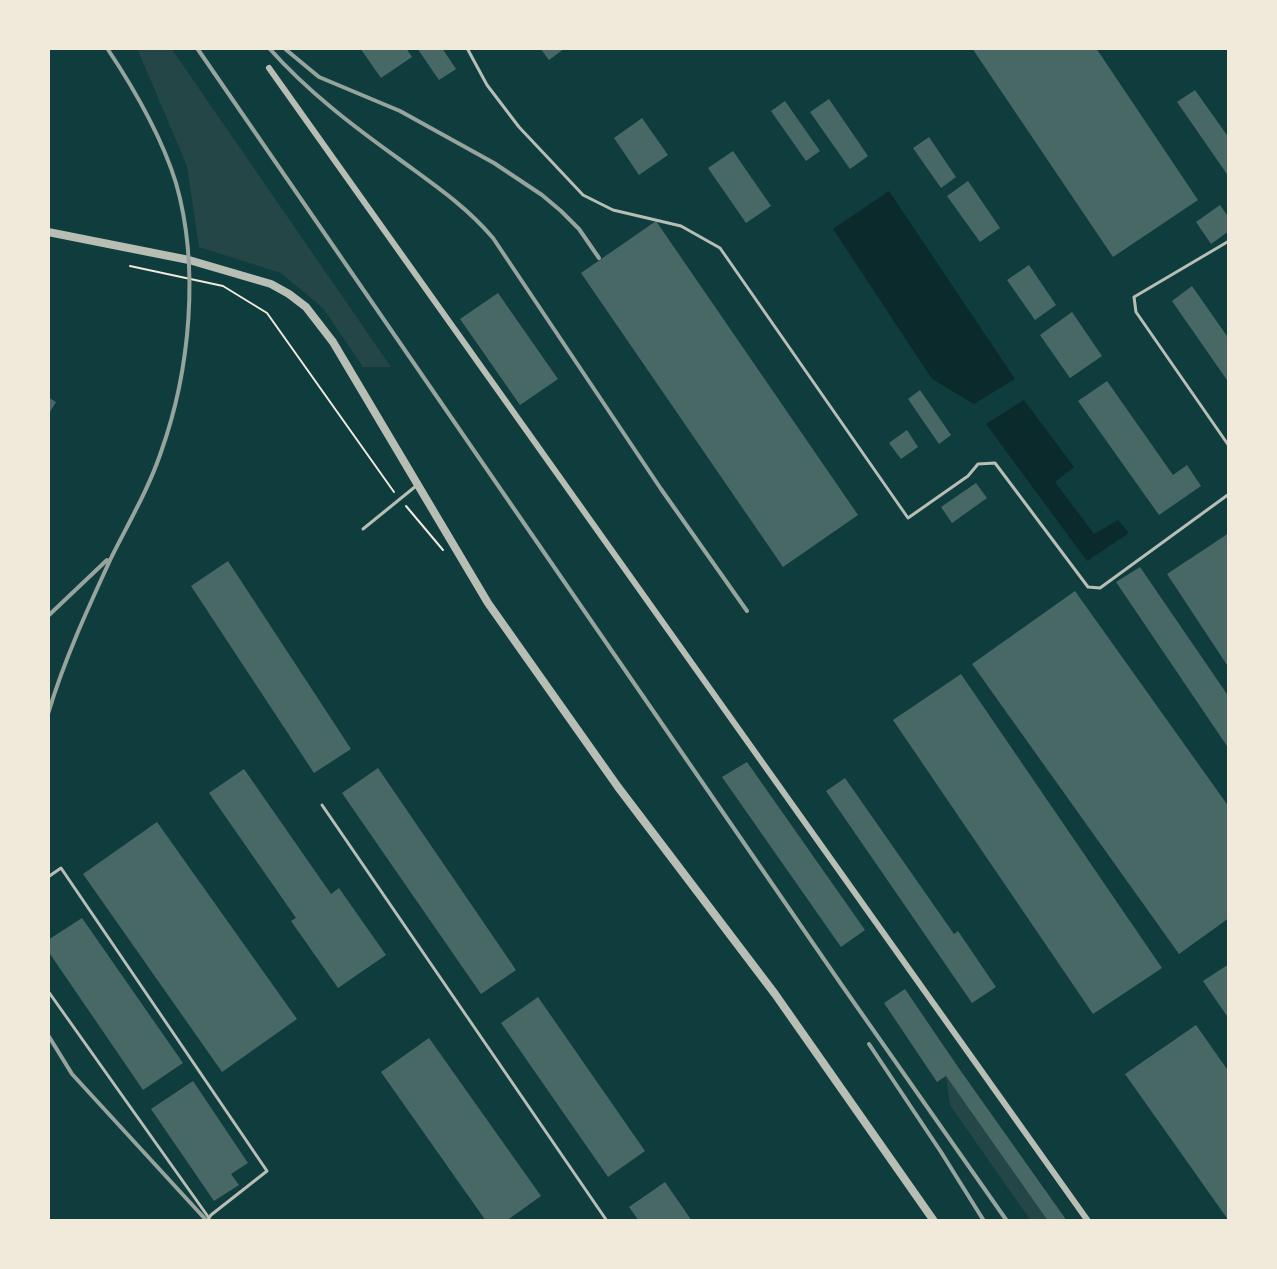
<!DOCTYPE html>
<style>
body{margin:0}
#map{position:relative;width:1277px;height:1269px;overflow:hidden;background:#0f3d3e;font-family:Lato,sans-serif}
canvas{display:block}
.frame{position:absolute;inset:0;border:50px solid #f1e9da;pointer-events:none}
</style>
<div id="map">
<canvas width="1277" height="1269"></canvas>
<div class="frame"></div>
</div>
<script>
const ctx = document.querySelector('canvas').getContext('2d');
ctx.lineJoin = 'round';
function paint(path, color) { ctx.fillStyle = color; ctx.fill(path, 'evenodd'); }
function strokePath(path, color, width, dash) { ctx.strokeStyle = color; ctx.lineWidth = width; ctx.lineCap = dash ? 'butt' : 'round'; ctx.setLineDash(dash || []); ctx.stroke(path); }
paint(new Path2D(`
 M137 48H171L391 367H363L323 308 281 273 199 247 187 166Z
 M946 1076 1048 1221H1031L950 1105Z`), '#244646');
paint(new Path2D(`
 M889 191 1015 379 974 404 932 379 833 229Z
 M1024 400 1074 467 1055 482 1094 534 1118 520 1129 533 1087 561 986 424Z`), '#0a2a2b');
paint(new Path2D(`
 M360 48H406L412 57 381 78Z
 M417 48H442L456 69 439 80Z
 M540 48H565L549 60Z
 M972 48H1096L1198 200 1113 257Z
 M1195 90 1229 138V177L1177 102Z
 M829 99 868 156 850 169 810 112Z
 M785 101 820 151 806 161 771 111Z
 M642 118 668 155 639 175 614 138Z
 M929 137 956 177 941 188 913 148Z
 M733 151 771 206 746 223 708 168Z
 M968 181 1000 228 980 242 947 196Z
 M1220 205 1229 218V231L1211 244 1196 222Z
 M656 221 858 515 783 567 581 273Z
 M1029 265 1056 305 1035 320 1007 280Z
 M1192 286 1229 339V383L1172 301Z
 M498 293 558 379 520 405 460 319Z
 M1072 312 1102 356 1070 378 1040 335Z
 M1107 381 1173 475 1187 465 1201 486 1159 515 1078 401Z
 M920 390 951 435 939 444 908 399Z
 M48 397 56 402 48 415Z
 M907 430 918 447 901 459 889 443Z
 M976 483 987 498 952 523 941 507Z
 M1229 533V668L1167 574Z
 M228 561 351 749 314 773 191 586Z
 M1140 567 1229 697V749L1116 582Z
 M1075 591 1229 807V918L1179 954 972 664Z
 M961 674 1162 968 1093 1014 893 720Z
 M747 762 865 930 841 947 722 777Z
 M378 768 516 970 481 994 342 793Z
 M244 769 331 894 339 888 386 955 338 988 291 921 296 918 209 793Z
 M845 778 954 934 958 931 996 987 972 1003 826 791Z
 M157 822 297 1019 222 1072 83 874Z
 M82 918 183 1063 143 1090 48 951V940Z
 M1229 964V1019L1203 981Z
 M905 989 958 1067 1067 1221H1048L946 1076 937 1082 884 1003Z
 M538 997 645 1151 608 1177 501 1023Z
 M1196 1025 1229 1072V1221L1125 1074Z
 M429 1038 541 1196 506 1221H486L381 1072Z
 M193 1081 248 1163 231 1174 239 1185 214 1201 151 1109Z
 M665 1182 692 1221H639L629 1207Z`), '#486865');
strokePath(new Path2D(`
 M130 266 223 286 267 313 394 492
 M406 506 443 550`), '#f1e9da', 2);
strokePath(new Path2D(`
 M467 48 487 85 519 127 583 195 613 210 681 226 720 248 908 518 968 476 978 464 995 463 1088 587 1100 588 1229 494
 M1229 241 1134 297 1136 312 1229 446
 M363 529 416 486
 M322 805 607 1221
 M48 877 61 868 267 1171 211 1215 207 1221
 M48 991 209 1218`), '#b8beb3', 3);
strokePath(new Path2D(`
 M269 68 1088 1221`), '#b8beb3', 6);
strokePath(new Path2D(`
 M48 232 189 260 271 284 289 294 306 307 333 342 488 603 618 787 775 994 934 1221`), '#b8beb3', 8);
strokePath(new Path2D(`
 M197 48 841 984 1007 1221
 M269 48C307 91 353 126 399 159 433 184 466 206 493 238L661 489 747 611
 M284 48 319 77 400 111 494 163 542 195 561 211 579 229 599 258
 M48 616 107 560
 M48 714C64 660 88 608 112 556 129 522 149 488 161 452 190 371 200 267 176 183 162 138 133 87 107 48
 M48 1035 72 1074 207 1221
 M869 1044 941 1152 984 1221`), '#97a49c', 4);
</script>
